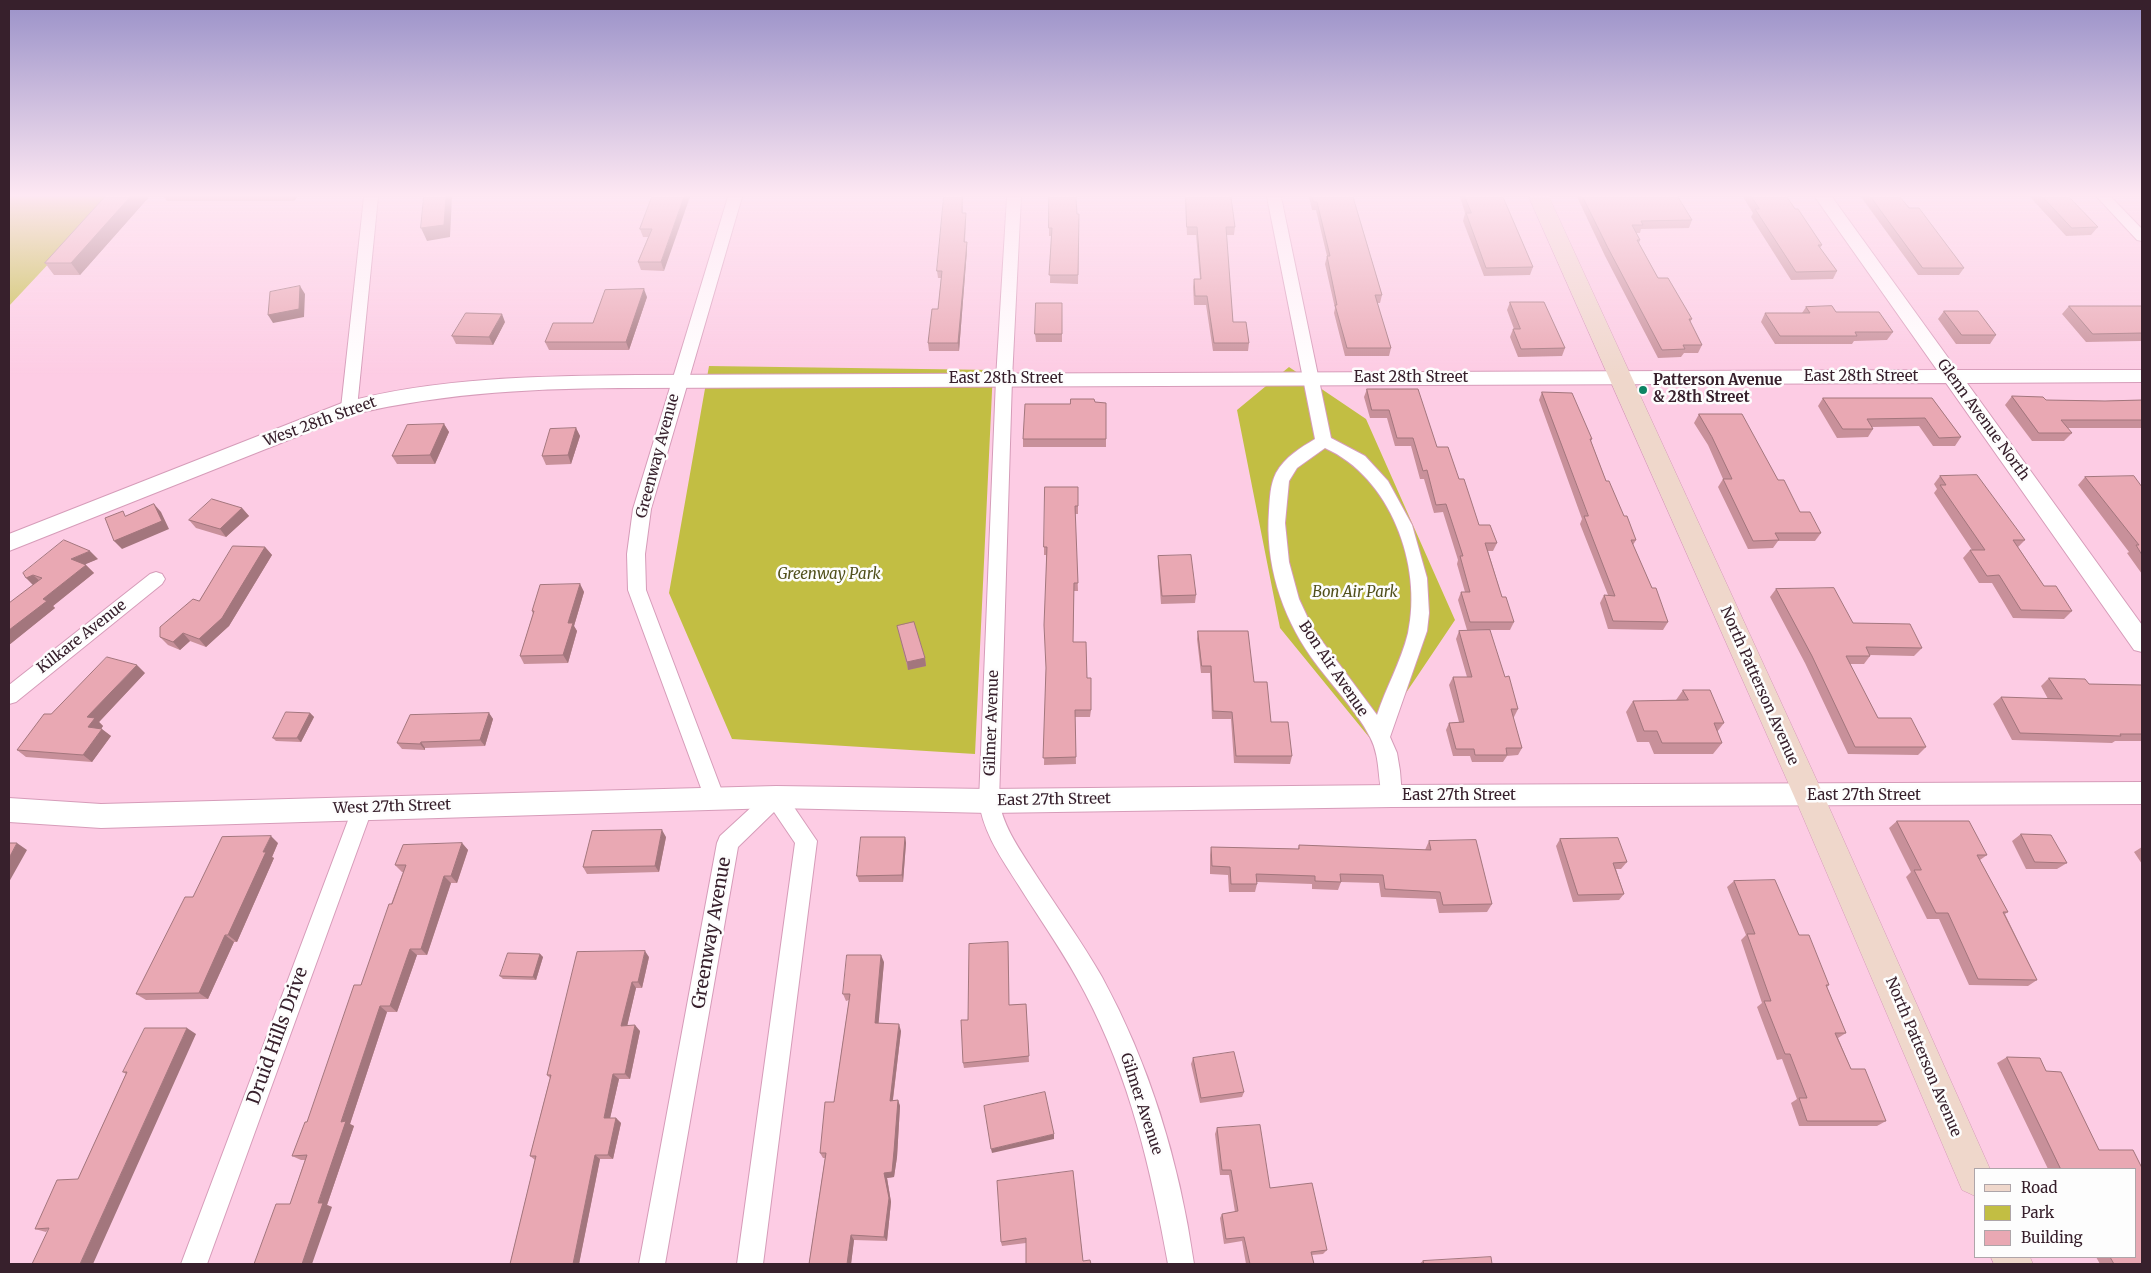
<!DOCTYPE html>
<style>
body{margin:0}
#map{position:relative;width:2151px;height:1273px;overflow:hidden;background:#fdcce4;font-family:Merriweather,serif}
canvas{display:block}
.frame{position:absolute;inset:0;border:10px solid #37202c;pointer-events:none}
.legend{position:absolute;left:1974px;top:1168px;width:162px;height:90px;box-sizing:border-box;background:#fdfdfd;border:1px solid #aea5a9;margin:0;padding:6px 9px;list-style:none;font-size:15px;color:#37202c}
.legend li{display:flex;align-items:center;gap:10px;height:25px}
.legend b{width:25px;border:1px solid #aea5a9}
</style>
<div id="map">
<canvas width="2151" height="1273"></canvas>
<div class="frame"></div>
<ul class="legend">
<li><b style="height:6px;background:#efd7cb"></b>Road</li>
<li><b style="height:14px;background:#c2be43"></b>Park</li>
<li><b style="height:14px;background:#e9a8b3"></b>Building</li>
</ul>
</div>
<script>
const ctx = document.querySelector('canvas').getContext('2d');
ctx.lineJoin = 'round';
function paint(path, color) { ctx.fillStyle = color; ctx.fill(path, 'evenodd'); }
function strokePath(path, color, width, dash) { ctx.strokeStyle = color; ctx.lineWidth = width; ctx.lineCap = dash ? 'butt' : 'round'; ctx.setLineDash(dash || []); ctx.stroke(path); }
function drawText(font, color, halo, rows, align = 'center') {
  ctx.font = font + ' Merriweather,serif'; ctx.lineWidth = 5; ctx.setLineDash([]); ctx.textBaseline = 'middle'; ctx.strokeStyle = halo; ctx.fillStyle = color; for (const [text, x, y, turn = 0] of rows) {
    ctx.save(); ctx.translate(x, y); ctx.rotate((+turn || 0) * Math.PI / 180); ctx.textAlign = isNaN(turn) ? turn : align; if (halo) ctx.strokeText(text, 0, 0); ctx.fillText(text, 0, 0); ctx.restore();
  }
}
paint(new Path2D(`
 M9 197H111L9 306Z
 M709 366 993 370 975 754 732 739 669 593Z
 M1289 367 1366 419 1455 620 1373 742 1280 628 1237 410Z`), '#c2be43');
const minor = new Path2D(`
 M364 197H378L357 408 355 412H343L341 408Z
 M728 197H742L651 509 645 554 646 590 725 799 722 805 715 808 708 805 705 799 628 590 627 554 633 509Z
 M1007 197H1021L1012 379 999 801C1004 829 1021 851 1036 875 1058 909 1082 942 1102 977 1150 1065 1180 1165 1194 1264H1168C1151 1170 1130 1078 1085 993 1066 956 1041 921 1019 886 1002 859 983 833 979 801L996 379Z
 M1267 197H1281L1331 438 1365 456 1388 481 1412 525 1427 578 1429 613 1427 631 1390 737 1397 753 1400 771 1402 796 1399 802 1392 805 1385 802C1376 783 1382 760 1370 737 1355 708 1330 684 1311 657 1281 614 1265 563 1269 510 1270 498 1270 485 1276 473 1285 457 1300 448 1315 439ZM1325 448C1390 477 1423 565 1408 633 1401 662 1386 687 1377 715L1313 629 1299 599 1289 562 1285 523 1289 481 1297 468Z
 M2097 197H2111L2142 229V241L2137 240Z
 M156 572 162 574 165 579 162 584 16 702 9 704V685L150 574Z
 M776 788 783 791 817 841 763 1264H737L795 843 774 812 738 847 665 1264H639L717 843 720 836 769 791Z
 M363 798 370 801 373 807 207 1264H181L353 807 356 801Z`);
const tertiary = new Path2D(`
 M1815 197H1832L1957 370H2142V382L1967 383 2142 625V652L2134 650 1946 383 637 388C541 388 448 392 354 414L9 551V534L342 403C438 377 538 376 637 375L1937 370Z
 M2142 782V804L1392 807 989 813 776 808 101 828 9 822V798L101 804 776 786 989 789 1392 785Z`);
const secondary = new Path2D(`
 M1529 197H1549L1824 796 1990 1169H1975V1196L1962 1190 1794 796Z
 M1991 1257H2030L2033 1264H1994Z`);
strokePath(minor, '#d69cb9', 2);
strokePath(tertiary, '#d69cb9', 2);
strokePath(secondary, '#d69cb9', 1);
paint(minor, '#fff');
paint(tertiary, '#fff');
paint(secondary, '#efd7cb');
paint(new Path2D(`
 M105 197H149L80 275H54L45 263Z
 M164 197H297L294 201H167Z
 M652 197 664 271 641 270 638 262 648 237H643L640 229Z
 M1049 197 1077 214H1079L1078 284 1050 283 1051 236H1049Z
 M1185 197H1231L1235 227 1234 235H1226L1233 322 1249 343 1248 351H1213L1206 305H1194L1193 287 1194 279H1200L1196 235H1187Z
 M1309 197H1353L1382 295 1380 303H1377L1391 348 1389 356H1345L1334 313 1335 308 1325 264 1327 256 1316 210H1312Z
 M1460 197H1503L1533 267 1530 275 1484 276 1463 221 1465 213Z
 M1577 197H1678L1692 220 1689 228 1641 229 1640 233H1636L1640 240 1639 243 1658 278 1692 319 1690 322 1702 345 1698 353H1684L1681 357 1658 358 1605 256Z
 M1743 197H1787L1822 245 1820 248 1837 271 1833 279 1791 280 1751 217 1753 213Z
 M1861 197H1900L1964 268 1959 275H1918Z
 M2030 197H2069L2098 227 2091 235 2066 236Z
 M963 213 966 220 965 242H967V250L959 351H929L928 343 938 309 941 278H938L937 271Z
 M647 297 629 350H549L545 342 593 323Z
 M1510 302 1565 348 1562 356 1518 357 1510 337 1513 329H1514L1507 310Z
 M1062 303V342H1036L1035 334Z
 M2069 306H2142V341L2086 342 2062 314Z
 M1806 307 1836 312 1893 332 1887 340 1854 341 1852 344H1775L1761 322 1765 313H1802Z
 M1944 311 1996 335 1990 344H1956L1938 319Z
 M505 322 493 345 456 344 452 336Z
 M1367 389 1437 447 1459 479 1479 525 1497 543 1493 551H1488L1502 597 1514 622 1510 630H1467L1458 600 1461 592H1465L1457 564 1458 560 1443 512 1434 513 1424 479H1420L1411 446H1395L1387 418H1370L1364 397Z
 M1542 392 1592 439 1591 441 1606 481 1636 540 1633 545 1652 588 1668 622 1663 630 1608 629 1600 603 1604 595H1608L1580 524 1582 519 1539 400Z
 M2012 396 2046 400 2105 401 2142 400V428H2068L2072 433 2064 441H2032L2005 405Z
 M1823 398H1932L1961 437 1955 446H1933L1919 426 1872 427 1873 429 1868 437 1837 438 1818 406Z
 M1095 402 1106 403V447H1023V439L1070 404Z
 M1699 414 1778 480 1800 512 1821 533 1815 541H1778L1773 548 1748 549 1718 487 1723 479 1708 445 1694 423Z
 M444 424 449 432 435 464H397L392 456Z
 M576 428 580 436 571 464 546 465 542 456Z
 M1940 476 2025 540 2018 547 2044 586 2072 611 2064 619 2013 618 1992 583H1979L1963 558 1970 550H1972L1934 493 1937 489 1934 484Z
 M2085 477 2142 487V574L2127 553 2129 552 2078 485Z
 M1078 487V514H1075L1078 591H1074L1073 642 1087 678 1091 710 1090 717H1075L1076 764 1044 765 1046 668V555H1044V547Z
 M242 508 249 516 226 537 196 528 189 520Z
 M265 547 272 555 229 626 206 647 190 641 180 650 168 645 160 637 199 601Z
 M1158 556 1196 595 1195 603 1161 604 1158 564Z
 M98 559 85 564 94 573 53 606 55 608 9 645 33 585 23 573Z
 M580 584 584 592 574 626 577 631 568 663 524 664 520 656 533 614 532 611Z
 M1776 589 1853 623 1922 648 1914 656 1870 655V656L1864 664H1850L1878 718 1926 747 1918 755 1848 754 1805 663 1770 597Z
 M897 626 925 658 926 666 908 670Z
 M1198 631 1254 682 1271 722 1292 756 1290 764 1234 763 1231 719H1212L1210 673H1201L1197 639Z
 M1459 631 1505 677 1518 709 1514 717H1513L1522 748 1518 755 1507 756 1503 762H1472L1470 756H1453L1446 730 1449 723 1459 722 1449 685 1453 677H1467L1456 639Z
 M145 673 99 722 103 726 101 729 111 736 92 762 26 757 17 750 51 714Z
 M2049 678 2089 684 2142 685V741H2115L2112 743 2012 740 1993 704 2001 697 2048 699 2041 686Z
 M1683 690 1724 723 1717 732 1722 743 1713 754H1654L1649 742H1637L1626 712 1633 701 1676 700Z
 M310 713 314 717 301 742 276 741 273 738Z
 M489 713 493 719 485 746 425 748V750L402 749 397 743Z
 M1897 821 1987 855 1980 860 2008 912 2005 914 2037 980 2028 986 1969 985 1939 919H1927L1906 877 1911 872 1889 828Z
 M2021 834 2067 863 2057 869H2026L2012 841Z
 M666 837 659 872 587 874 583 867Z
 M905 837 906 843 903 882H859L857 876Z
 M1560 839 1627 862 1621 869H1616L1624 894 1619 900 1573 902 1556 846Z
 M1429 841 1492 904 1487 912 1439 913 1436 899 1381 897 1379 883 1341 882 1338 890 1312 889V884L1257 882V884L1255 892H1229L1228 875 1210 874V855L1211 847 1298 849 1299 845 1425 850Z
 M278 843 272 857 274 858 237 942H234L208 999 146 1000 136 994 193 897Z
 M462 843 468 850 457 883H451L427 955H417L397 1012H387L350 1124 354 1126 327 1205 332 1207 290 1204 305 1160H301L292 1156 307 1122 361 985 403 872H402L395 865Z
 M2142 847V864L2134 852Z
 M1734 881 1799 935 1829 985 1827 987 1846 1033 1838 1038 1851 1069 1886 1121 1877 1126H1799L1791 1103 1797 1099 1782 1059 1777 1060 1757 1007 1762 1003 1741 940 1746 935 1727 887Z
 M1008 942 1009 1005 1026 1004 1029 1062 964 1068 963 1063 968 1020Z
 M540 954 543 957 536 980 503 979 500 976Z
 M649 957 642 988H636L627 1026 640 1031 630 1079H619L610 1118H616L621 1123 613 1159H600L579 1264H510L535 1160 530 1156 550 1078 547 1075Z
 M884 962 878 1024 901 1031 893 1100H898L900 1106 897 1157 894 1177 887 1178 891 1202 887 1241 854 1240 851 1264H809L825 1158H823L820 1153 834 1102 849 1000 846 1001 843 994Z
 M196 1034 46 1232 35 1229 78 1179 126 1074 123 1072Z
 M2007 1057 2040 1058 2046 1071 2061 1072 2099 1150H2133L2142 1168V1264H2100L2096 1257H2135V1169H2048L1997 1063Z
 M1193 1058 1244 1092 1242 1097 1200 1103 1191 1064Z
 M1217 1128 1270 1188 1327 1250 1323 1254 1312 1255 1314 1264H1246L1242 1241 1224 1244 1220 1218 1222 1214 1235 1212 1229 1175H1220L1215 1134Z
 M1073 1171 1083 1261 1091 1264 1026 1243 1002 1246 1001 1242Z
 M1423 1261 1492 1264H1419Z`), '#c8909a');
paint(new Path2D(`
 M130 197H149L80 275 71 263Z
 M292 197H297L294 201Z
 M446 197H452L450 237 427 241 421 228Z
 M684 197H690L664 271 661 262Z
 M962 197H963L962 220Z
 M967 242V250L959 351 958 343Z
 M300 286 305 294 304 317 273 323 268 315Z
 M644 289 647 297 629 350 626 342Z
 M502 314 505 322 493 345 489 337Z
 M444 424 449 432 435 464 430 455Z
 M576 428 580 436 571 464 568 455Z
 M154 504 161 512 169 529 122 549 114 541Z
 M242 508 249 516 226 537 220 529Z
 M265 547 272 555 229 626 206 647 199 639Z
 M90 551 98 559 79 567 71 559Z
 M86 565 94 573 53 606 55 608 9 645V630L43 599Z
 M33 575 42 583 34 586 26 578Z
 M580 584 584 592 574 626 577 631 568 663 563 655 568 623Z
 M183 633 190 641 180 650 173 642Z
 M925 658 926 666 908 670 907 662Z
 M137 665 145 673 99 722 103 726 97 735 88 727 87 717Z
 M310 713 314 717 301 742 297 738Z
 M489 713 493 719 485 746 480 740Z
 M102 729 111 736 92 762 83 755Z
 M421 742 425 748V750L420 744Z
 M662 830 666 837 659 872 655 866Z
 M271 836 278 843 272 857 274 858 237 942 228 935 263 852Z
 M905 837 906 843 903 882 902 875Z
 M17 843 27 850 9 882V858Z
 M462 843 468 850 457 883 451 876Z
 M444 876 451 883 427 955 421 949Z
 M225 935 234 942 208 999 199 993Z
 M410 949 417 955 397 1012 390 1006Z
 M645 951 649 957 642 988 638 982Z
 M540 954 543 957 536 980 533 977Z
 M881 955 884 962 878 1030 875 1023Z
 M632 982 636 988 626 1031 621 1026Z
 M380 1006 387 1012 350 1124 354 1126 327 1205 332 1207 312 1264H302L341 1122Z
 M899 1024 901 1031 892 1106 890 1101Z
 M635 1025 640 1031 630 1079 625 1074Z
 M187 1028 196 1034 93 1264H80Z
 M613 1074 619 1079 609 1123 604 1118Z
 M898 1100 900 1106 897 1157 894 1177 887 1178 891 1202 887 1241 884 1237V1173Z
 M616 1118 621 1123 613 1159 608 1155Z
 M1054 1134V1139L992 1153 991 1149Z
 M595 1155 600 1159 579 1264H573Z
 M851 1235 854 1240 851 1264H847Z`), '#a3767d');
const building = new Path2D(`
 M105 197H130L71 263H45Z
 M424 197H446L444 225 421 228Z
 M652 197H684L661 262H638L652 229H640Z
 M944 197H962V213H966L964 242H967L958 343H928L932 309H938L942 271H937Z
 M1049 197H1076L1077 214H1079L1078 275H1049L1052 228H1049Z
 M1186 197H1231L1235 227H1226L1233 322H1246L1249 343H1214L1207 296H1195L1194 279H1201L1197 227H1187Z
 M1312 197H1353L1382 295H1375L1391 348H1347L1335 305H1337L1327 256H1330L1317 202H1314Z
 M1465 197H1503L1533 267 1486 268 1466 213H1471Z
 M1583 197H1678L1692 220 1641 221 1643 225H1632L1640 240H1637L1658 278H1668L1692 319H1689L1702 345H1683L1685 349 1662 350 1608 248Z
 M1752 197H1787L1795 209H1798L1822 245H1818L1837 271 1796 272 1755 209H1759Z
 M1871 197H1900L1909 208H1919L1964 268H1923Z
 M2043 197H2069L2098 227 2072 228Z
 M300 286 299 309 268 315 270 292Z
 M644 289 626 342H545L553 323H593L605 290Z
 M1510 302H1544L1565 348 1521 349 1513 329H1520Z
 M1036 303H1062V334H1035Z
 M1832 306 1836 312H1879L1893 332H1855L1857 336H1780L1765 313H1810L1806 307Z
 M2069 306H2142V333L2093 334Z
 M1944 311H1978L1996 335H1962Z
 M466 313 502 314 489 337 452 336Z
 M1367 389H1418L1437 447H1448L1459 479H1464L1479 525H1490L1497 543H1485L1502 597H1506L1514 622H1470L1461 592H1470L1460 556H1463L1446 504 1436 505 1427 470 1423 471 1413 438H1397L1389 410H1372Z
 M1542 392 1572 393 1592 439H1590L1606 481H1609L1624 516H1627L1636 540H1631L1652 588H1656L1668 622 1613 621 1604 595 1615 596 1584 516H1588Z
 M2012 396 2043 397 2046 400 2105 401 2142 400V420H2061L2072 433H2039Z
 M1823 398H1932L1961 437 1939 438 1925 418 1867 419 1873 429H1843Z
 M1071 399H1094L1095 402 1106 403V439H1023L1025 404H1070Z
 M1699 414H1742L1778 480H1784L1800 512H1810L1821 533H1775L1779 540 1753 541 1723 479H1732L1712 437Z
 M444 424 430 455 392 456 407 425Z
 M576 428 568 455 542 456 550 429Z
 M1977 475 2025 540H2013L2044 586H2056L2072 611 2021 610 1999 575 1987 576 1970 550H1985L1940 485H1946L1940 476Z
 M2134 476 2142 487V555L2136 545H2139L2085 477Z
 M1045 487H1078V506H1075L1078 583H1074L1073 642H1086L1087 678H1091V710H1075L1076 757 1043 758 1046 668 1044 625 1047 547H1044Z
 M212 499 242 508 220 529 189 520Z
 M154 504 162 521 114 541 105 518 123 511 125 516Z
 M64 540 90 551 71 559 86 565 43 599 47 601 9 630V603L42 578 33 575 26 578 23 573Z
 M233 546 265 547 222 618 199 639 183 633 173 642 160 637V627L193 599 199 601Z
 M1191 555 1196 595 1162 596 1158 556Z
 M580 584 568 623H573L563 655 520 656 534 611H532L540 585Z
 M1834 588 1853 623 1910 624 1922 648 1866 647 1870 656H1846L1878 718H1911L1926 747H1855L1812 656 1776 589Z
 M914 622 925 658 907 662 897 626Z
 M1490 630 1505 677 1509 676 1518 709H1511L1522 748H1506L1507 755H1475L1474 749H1456L1449 723 1464 722 1453 677H1472L1459 631Z
 M1198 631H1248L1254 682H1267L1271 722H1288L1292 756H1236L1232 712 1213 711 1211 666H1202Z
 M107 657 137 665 87 717 95 718 88 727 102 729 83 755 17 750 44 714H51Z
 M2049 678 2085 679 2089 684 2142 685V734H2120L2121 736 2020 733 2001 697 2062 699Z
 M1683 690H1710L1724 723H1714L1722 743H1662L1657 731H1644L1633 701 1688 700Z
 M286 712 310 713 297 738H273Z
 M489 713 480 740 421 742 420 744 397 743 410 715Z
 M1897 821H1969L1987 855H1977L2008 912H2003L2037 980 1978 979 1948 913H1936L1914 870H1921Z
 M662 830 655 866 583 867 592 831Z
 M2021 834 2051 835 2067 863 2035 862Z
 M271 836 263 852H266L228 935H225L199 993 136 994 185 897H193L222 837Z
 M861 837H905L902 875 857 876Z
 M1618 838 1627 862 1613 863 1624 894 1578 895 1560 839Z
 M1476 840 1492 904 1443 905 1440 892 1385 889 1383 875 1340 874 1341 882 1315 881V876L1256 874 1257 884H1231L1230 867 1212 866 1211 847 1299 849V845L1431 850 1429 841Z
 M9 843H17L9 858Z
 M462 843 451 876H444L421 949H410L390 1006H380L341 1122 346 1121 318 1203H323L302 1264H254L276 1204H290L307 1155 292 1156 305 1122H307L354 985H361L389 904H392L406 865H395L403 845Z
 M1775 880 1799 935H1809L1829 985H1826L1846 1033H1835L1851 1069H1865L1886 1121H1807L1799 1098H1807L1790 1054H1785L1764 1001H1771L1747 934H1755L1734 881Z
 M1008 942 1009 1005 1026 1004 1029 1056 963 1063 961 1020H968L969 944Z
 M645 951 638 982H632L621 1026 635 1025 625 1074H613L604 1118H616L608 1155H595L573 1264H510L536 1156H530L551 1075H547L577 952Z
 M508 953 540 954 533 977 500 976Z
 M847 955H881L875 1023 899 1024 890 1101 898 1100 894 1151 892 1172 884 1173 889 1198 884 1237 851 1235 847 1264H809L826 1153H820L825 1102H834L850 994H843Z
 M145 1028H187L80 1264H32L49 1228 35 1229 57 1180 78 1179 127 1072H123Z
 M1234 1052 1244 1092 1201 1098 1193 1058Z
 M2007 1057 2040 1058 2046 1071 2061 1072 2099 1150H2133L2142 1168V1264H2114L2110 1257H2135V1169H2061Z
 M1045 1092 1054 1134 991 1149 984 1106Z
 M1260 1125 1270 1188 1312 1183 1327 1250 1311 1252 1314 1264H1250L1244 1237 1226 1239 1222 1214 1238 1211 1231 1170H1222L1217 1128Z
 M1073 1171 1083 1261 1090 1260 1091 1264H1026V1238L1001 1242 997 1181Z
 M1491 1257 1492 1264H1424L1423 1261Z`);
paint(building, '#e9a8b3');
strokePath(building, '#a3767d', 1);
const sky = ctx.createLinearGradient(0, 0, 0, 376);
sky.addColorStop(0, '#9a91c8');
sky.addColorStop(0.52, '#fee8f3');
sky.addColorStop(1, '#fee8f300');
ctx.fillStyle = sky;
ctx.fillRect(0, 0, 2151, 376);
for (const [x, y, r, color] of [
 [1643,390,5,"#0c8464"]
]) { const dot = new Path2D(); dot.arc(x, y, r, 0, 2 * Math.PI); ctx.fillStyle = color; ctx.fill(dot); strokePath(dot, '#fdfdfd', 2); }
drawText('15px', '#37202c', '#fdfdfd', [
 ["East 28th Street",1861,377],
 ["East 28th Street",1411,378],
 ["East 28th Street",1006,379],
 ["Glenn Avenue North",1983,420,54],
 ["West 28th Street",320,422,-20],
 ["Greenway Avenue",658,456,-75],
 ["Kilkare Avenue",82,637,-38],
 ["Bon Air Avenue",1333,669,56],
 ["North Patterson Avenue",1759,686,66],
 ["Gilmer Avenue",992,723,-88],
 ["East 27th Street",1459,796],
 ["East 27th Street",1864,796],
 ["East 27th Street",1054,800,-1],
 ["West 27th Street",392,807,-2],
 ["North Patterson Avenue",1923,1057,67],
 ["Gilmer Avenue",1141,1104,72]
]);
drawText('bold 15px', '#37202c', '#fdfdfd', [
 ["Patterson Avenue",1653,381],
 ["& 28th Street",1653,398]
], 'left');
drawText('italic 15px', '#51501c', '#fdfdfd', [
 ["Greenway Park",829,575],
 ["Bon Air Park",1355,593]
]);
drawText('18px', '#37202c', '#fdfdfd', [
 ["Greenway Avenue",712,933,-80],
 ["Druid Hills Drive",278,1036,-70]
]);
</script>
